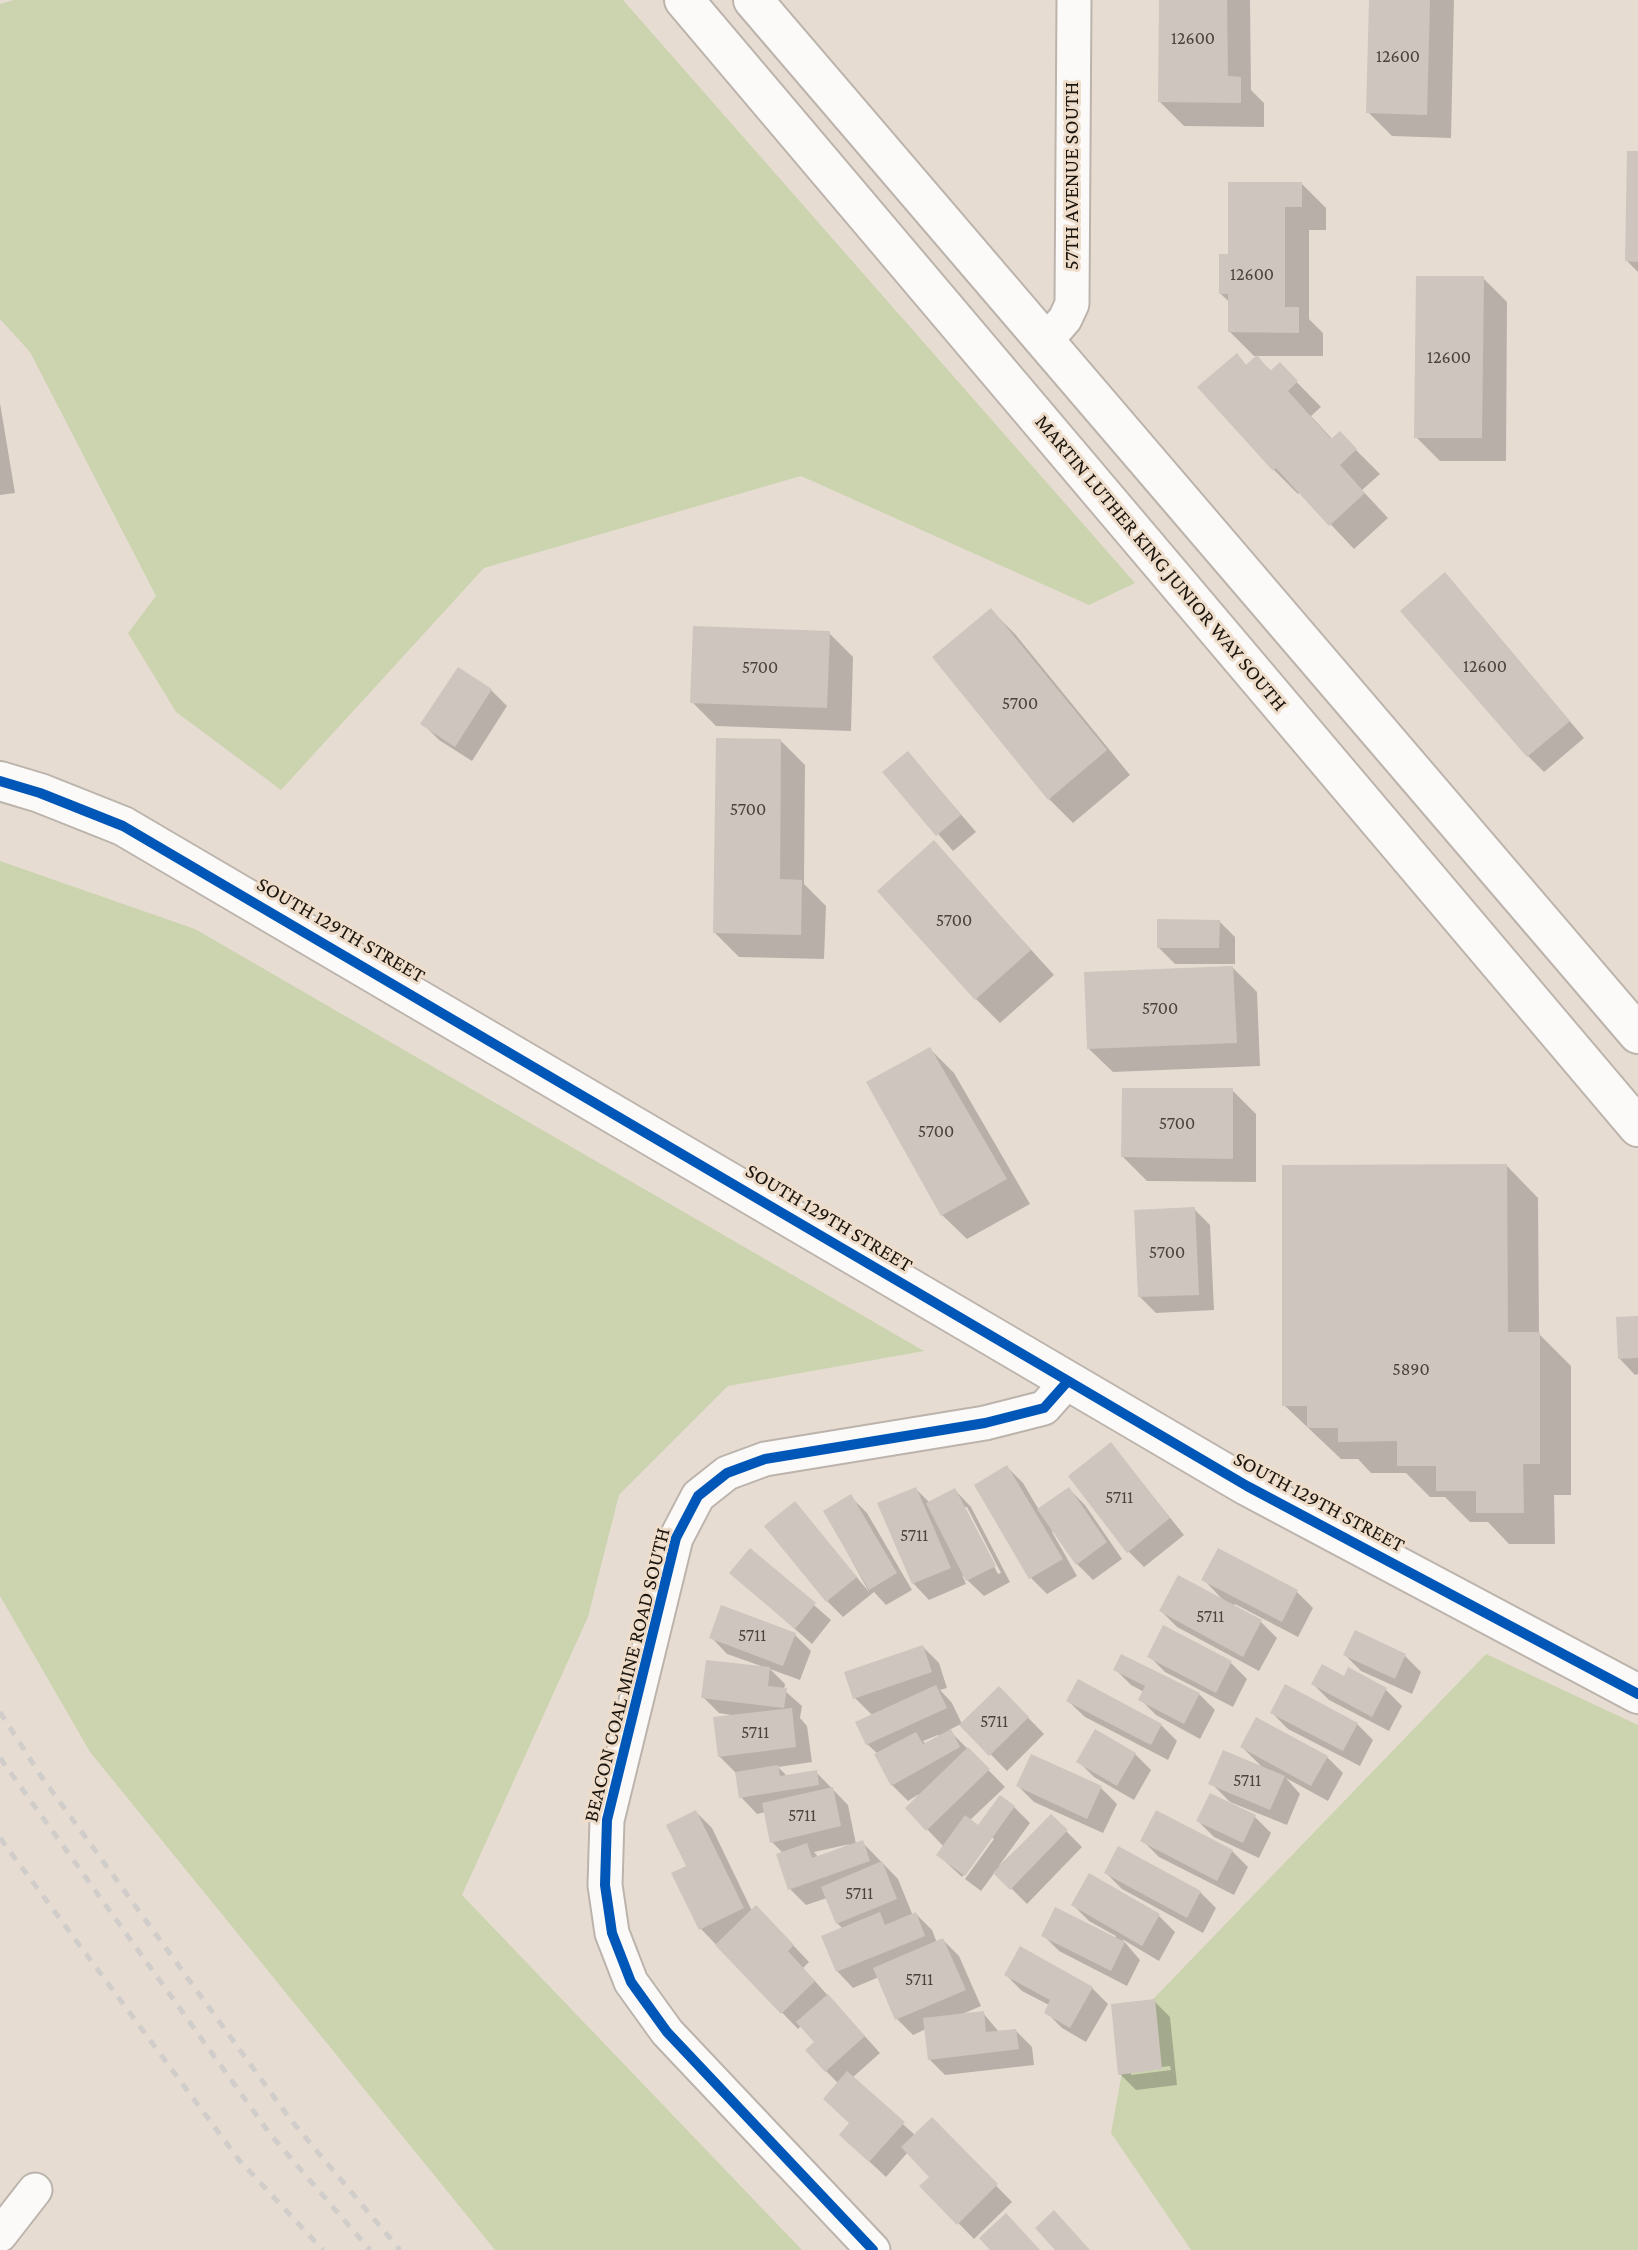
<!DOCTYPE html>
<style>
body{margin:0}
canvas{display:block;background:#e6dcd2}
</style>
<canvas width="1638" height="2250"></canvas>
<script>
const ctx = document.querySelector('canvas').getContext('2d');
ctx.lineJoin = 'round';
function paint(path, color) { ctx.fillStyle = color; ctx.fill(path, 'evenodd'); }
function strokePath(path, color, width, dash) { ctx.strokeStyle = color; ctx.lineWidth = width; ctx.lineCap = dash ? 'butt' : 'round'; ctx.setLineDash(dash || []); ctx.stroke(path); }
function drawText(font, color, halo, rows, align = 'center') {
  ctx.font = font + ' "Crimson Pro",serif'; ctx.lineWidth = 6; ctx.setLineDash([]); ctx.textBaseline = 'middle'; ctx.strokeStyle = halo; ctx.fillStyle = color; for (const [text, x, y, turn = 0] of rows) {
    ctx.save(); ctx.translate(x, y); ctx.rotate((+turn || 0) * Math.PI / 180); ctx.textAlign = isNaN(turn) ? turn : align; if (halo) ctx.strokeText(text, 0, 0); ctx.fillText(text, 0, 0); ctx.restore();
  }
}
paint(new Path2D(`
 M14 0H623L1135 583 1089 605 801 476 484 568 281 790 176 712 128 633 156 596 30 352 0 319V4Z
 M0 861 195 929 924 1351 728 1386 619 1495 588 1617 462 1895 802 2250H495L90 1752 0 1596Z
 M1486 1654 1638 1725V2250H1191L1111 2133 1131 2022Z`), '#ccd4af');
paint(new Path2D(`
 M1160 0H1250L1251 90 1264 103V127L1184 126 1159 101Z
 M1370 0H1454L1451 138 1392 136 1368 112Z
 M1638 153V272L1627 261Z
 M1302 184 1326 208V230H1309V319L1323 333V356H1254L1229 331V302L1221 294 1230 256Z
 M1483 278 1507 302 1506 461H1440L1416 437Z
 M1237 356 1247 366 1257 357 1272 372 1280 365 1321 407 1311 416 1333 440 1340 434 1380 474 1362 490 1388 518 1354 549 1300 492 1298 494 1274 470Z
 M0 403 15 493 0 495Z
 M1460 591 1584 738 1544 772 1528 756Z
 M991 610 1015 634 1130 775 1073 823 1049 799 935 657Z
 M829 633 853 657 851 731 716 726 692 702Z
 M458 669 491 690 507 706 472 761 439 740 423 724Z
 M781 741 805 765 804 884 826 906 824 959 739 957 715 933Z
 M923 770 976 832 953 851 885 773Z
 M934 843 1054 975 1000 1023 976 999Z
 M1219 921 1235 937V964H1175L1159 948Z
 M1233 968 1257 992 1260 1066 1113 1072 1088 1048Z
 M930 1049 954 1073 1030 1204 967 1239 942 1215Z
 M1232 1090 1256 1114V1182L1147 1181 1123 1157Z
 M1507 1166 1538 1198 1539 1334 1571 1366V1495H1554L1555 1544H1509L1488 1522H1470L1445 1497H1430L1406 1473H1371L1358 1459H1341L1284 1405Z
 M1194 1209 1210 1225 1214 1310 1156 1313 1140 1297Z
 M1638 1318V1374L1635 1375 1619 1358Z
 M1111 1444 1184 1535 1144 1567 1128 1551Z
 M1007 1467 1023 1483 1039 1510 1069 1489 1085 1505 1122 1559 1093 1580 1077 1564 1054 1530 1052 1532 1077 1576 1047 1594 1031 1578Z
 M916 1489 930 1503 955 1490 971 1507 1010 1582 984 1596 962 1575 966 1584 929 1600 913 1583ZM963 1507H967L1001 1573 998 1574Z
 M851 1497 867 1513 912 1590 886 1605 874 1592 843 1617 827 1601 795 1503 869 1592 825 1512Z
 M751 1550 831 1620 812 1644 731 1573Z
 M1219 1550 1297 1592 1313 1608 1298 1637 1235 1604 1233 1607 1261 1622 1277 1638 1259 1671 1177 1627 1161 1611 1224 1601 1203 1579Z
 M1164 1628 1231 1663 1247 1679 1233 1707 1165 1672 1149 1656Z
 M795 1635 811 1651 800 1680 770 1669 785 1684 784 1690 802 1706 800 1718 807 1726 812 1762 778 1767 788 1777 816 1772 848 1805 856 1844 862 1842 898 1879 913 1916 916 1914 932 1930 937 1943 943 1940 959 1956 981 2006 960 2015 983 2013 999 2032 1016 2031 1032 2047 1034 2065 945 2075 929 2059 926 2029 913 2035 897 2019 879 1977 853 1988 837 1971 843 1929 837 1923 827 1898 806 1905 790 1889 783 1853 772 1842 766 1812 757 1814 741 1797 736 1773 720 1757 731 1715 719 1713 703 1697 761 1666 727 1654 711 1637ZM850 1844 819 1858 814 1852Z
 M923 1647 939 1663 947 1688 940 1690 952 1703 962 1724 999 1688 1044 1734 1007 1771 961 1724 949 1730 1005 1787 969 1821 979 1828 1014 1807 1030 1823 998 1867 1051 1816 1082 1847 1027 1904 995 1872 981 1891 965 1879 994 1839 991 1837 962 1877 938 1855 944 1847 907 1808 919 1794 908 1801 892 1785 878 1754 867 1744 873 1716 855 1698ZM938 1735 940 1737 926 1744 923 1741Z
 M1345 1655 1405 1656 1421 1672 1412 1694 1361 1671Z
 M1115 1669 1199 1694 1215 1710 1200 1739 1156 1715 1140 1699 1144 1692 1131 1685Z
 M1349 1670 1386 1690 1402 1706 1389 1731 1329 1700 1313 1684 1344 1678Z
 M1068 1701 1161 1725 1177 1741 1168 1760 1085 1717Z
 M1272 1713 1357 1724 1373 1740 1360 1766 1288 1729Z
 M1242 1747 1327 1757 1343 1773 1328 1801 1286 1778 1300 1794 1287 1825 1230 1802 1211 1783 1264 1769Z
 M1135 1754 1151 1770 1134 1800 1094 1777 1078 1761Z
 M1018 1786 1101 1788 1117 1804 1103 1833 1034 1802Z
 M1210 1795 1255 1817 1271 1833 1259 1858 1214 1837 1198 1821Z
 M696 1812 712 1828 752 1911 772 1923 809 1962 803 1968 880 2053 852 2078 915 2135 932 2120 1012 2202 974 2239 922 2186 932 2177 908 2152 886 2177 857 2150 839 2084 826 2071 816 2042 802 2025 798 2029 701 1929 673 1874 688 1866Z
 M1143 1841 1232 1851 1248 1867 1234 1895 1159 1857Z
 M1106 1873 1200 1892 1216 1908 1203 1933 1122 1889Z
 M1073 1905 1159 1916 1175 1932 1159 1961 1122 1939 1140 1960 1127 1986 1059 1951 1043 1935 1115 1939 1116 1936 1089 1921Z
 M1006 1975 1092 1988 1108 2004 1086 2042 1062 2028 1046 2012 1049 2005 1022 1991Z
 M1154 2001 1170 2017 1177 2085 1136 2090 1120 2074ZM1170 2066 1171 2070 1131 2075V2071Z`), '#0003');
paint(new Path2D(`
 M1159 0H1227L1228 76 1241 77V103L1158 102Z
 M1369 0H1430L1427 115 1366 113Z
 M1627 151H1638V262L1625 261Z
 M1228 182H1302V207H1285V307H1299V333L1228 332V294H1219V254H1228Z
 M1416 276H1484L1482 438H1414Z
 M1237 353 1246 365 1257 355 1270 371 1280 362 1298 381 1288 391 1331 439 1340 431 1357 449 1340 465 1365 493 1329 526 1276 468 1273 471 1197 387Z
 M1445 572 1570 721 1527 757 1400 611Z
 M991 608 1107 750 1048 800 932 657Z
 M693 626 830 631 827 708 690 703Z
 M458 667 492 689 455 747 420 724Z
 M716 738 781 739 780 879 802 880 801 935 713 933Z
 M908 751 961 815 936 836 882 772Z
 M934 840 1031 950 975 1000 877 891Z
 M1157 919 1220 920 1219 948H1157Z
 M1233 966 1237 1043 1087 1049 1084 972Z
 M930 1047 1007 1179 941 1216 866 1082Z
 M1122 1088H1233V1159L1121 1157Z
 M1507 1164 1508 1332H1540V1464H1523L1524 1513H1476V1491H1436V1466H1397V1441L1338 1442V1428H1307V1406H1282V1165Z
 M1195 1207 1199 1295 1138 1297 1134 1210Z
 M1638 1316V1358L1618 1359 1616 1317Z
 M1111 1442 1170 1518 1127 1553 1068 1476Z
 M1007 1465 1063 1559 1029 1579 974 1485Z
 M916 1487 951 1568 912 1584 877 1503Z
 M1069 1487 1107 1542 1076 1565 1037 1509Z
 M955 1488 996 1566 966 1581 926 1503Z
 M851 1494 897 1573 869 1590 823 1511Z
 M795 1501 857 1577 826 1602 764 1526Z
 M750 1548 816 1603 795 1629 729 1573Z
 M1218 1548 1298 1590 1282 1622 1201 1580Z
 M1178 1575 1262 1620 1243 1657 1159 1611Z
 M721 1605 796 1633 783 1666 709 1638Z
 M1163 1625 1232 1661 1216 1693 1147 1657Z
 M1355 1630 1406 1654 1395 1679 1343 1655Z
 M923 1645 932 1672 853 1699 844 1672Z
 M1121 1654 1200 1693 1184 1724 1138 1700 1145 1686 1113 1670Z
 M706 1660 770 1667 768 1686 787 1688 784 1708 701 1698Z
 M1322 1664 1344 1676 1348 1667 1387 1688 1372 1717 1311 1684Z
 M1078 1679 1162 1724 1151 1745 1066 1701Z
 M1285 1684 1358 1723 1343 1751 1270 1713Z
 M936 1685 947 1708 866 1745 855 1722Z
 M999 1686 1029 1717 989 1756 959 1725Z
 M792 1708 796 1747 718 1757 713 1717Z
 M1256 1717 1328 1756 1311 1786 1240 1747Z
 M951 1729 960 1747 891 1786 874 1754 916 1732 923 1744Z
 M1095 1729 1136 1753 1117 1786 1076 1762Z
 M968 1747 990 1769 926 1831 905 1808Z
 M1223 1750 1285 1776 1270 1810 1208 1784Z
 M1031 1754 1102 1786 1087 1819 1016 1786Z
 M778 1765 780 1776 817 1770 819 1785 739 1798 735 1772Z
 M833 1787 841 1826 770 1843 762 1803Z
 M1210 1793 1256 1815 1243 1843 1196 1821Z
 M1000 1795 1015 1806 965 1876 936 1855 965 1815 978 1825Z
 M696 1810 744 1908 699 1930 671 1873 686 1866 666 1825Z
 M1156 1810 1233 1850 1217 1881 1140 1841Z
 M1051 1814 1068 1830 1010 1890 993 1873Z
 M863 1840 870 1861 788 1890 776 1854 807 1843 812 1858Z
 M1118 1846 1201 1891 1187 1918 1104 1873Z
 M882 1861 897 1899 836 1924 821 1887Z
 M1089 1873 1160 1914 1142 1946 1071 1905Z
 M756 1905 794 1945 788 1951 815 1981 781 2014 715 1945Z
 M1055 1907 1125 1942 1111 1971 1041 1936Z
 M880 1912 885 1925 916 1912 925 1936 836 1972 821 1936Z
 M943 1938 966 1990 895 2020 873 1968Z
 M1020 1946 1093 1987 1070 2028 1044 2013 1050 2000 1004 1975Z
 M828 1994 865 2036 825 2072 805 2050 814 2042 796 2022Z
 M1155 1999 1162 2069 1118 2075 1111 2004Z
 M984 2011 986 2032 1016 2029 1019 2049 928 2060 923 2018Z
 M847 2071 905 2122 869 2162 839 2135 849 2123 823 2099Z
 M932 2117 998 2184 957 2225 919 2186 929 2177 901 2147Z
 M1054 2210 1090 2250H1055L1035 2228Z
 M1006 2213 1040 2250H990L979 2238Z`), '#cec5be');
const street = new Path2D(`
 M1045 342 1065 319 1072 304 1074 0
 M0 2235 35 2190
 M873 2250 667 2032 631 1982 612 1933 605 1885 607 1820 676 1538 698 1496 727 1473 765 1459 985 1423 1044 1408 1068 1381`);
const secondary = new Path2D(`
 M684 0 1638 1127
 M753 0 1638 1034
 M0 781 40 793 123 826 1247 1486 1638 1694`);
strokePath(street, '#bcb4ac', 37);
strokePath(secondary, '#bcb4ac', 42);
strokePath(street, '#fbfaf8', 33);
strokePath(secondary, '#fbfaf8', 38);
strokePath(new Path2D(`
 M0 1712 41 1776 290 2119 400 2250
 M0 1758 270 2134 370 2250
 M0 1838 239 2160 323 2250`), '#d0cdca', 5, [9, 9]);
strokePath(new Path2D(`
 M0 781 40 793 123 826 1247 1486 1638 1694
 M873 2250 667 2032 631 1982 612 1933 605 1885 607 1820 676 1538 698 1496 727 1473 765 1459 985 1423 1044 1408 1068 1381`), '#0057b8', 10);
drawText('18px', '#4a443c', null, [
 ["12600",1193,38],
 ["12600",1398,56],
 ["12600",1252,274],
 ["12600",1449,357],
 ["12600",1485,666],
 ["5700",760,667],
 ["5700",1020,703],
 ["5700",748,809],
 ["5700",954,920],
 ["5700",1160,1008],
 ["5700",1177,1123],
 ["5700",936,1131],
 ["5700",1167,1252],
 ["5890",1411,1369],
 ["5711",1119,1497],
 ["5711",914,1535],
 ["5711",1210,1616],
 ["5711",752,1635],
 ["5711",994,1721],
 ["5711",755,1732],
 ["5711",1247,1780],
 ["5711",802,1815],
 ["5711",859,1893],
 ["5711",919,1979]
]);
drawText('21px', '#1c160f', '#eeddca', [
 ["57TH AVENUE SOUTH",1072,176,-90],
 ["MARTIN LUTHER KING JUNIOR WAY SOUTH",1161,563,50],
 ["SOUTH 129TH STREET",341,930,30],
 ["SOUTH 129TH STREET",829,1218,31],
 ["SOUTH 129TH STREET",1319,1502,28],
 ["BEACON COAL MINE ROAD SOUTH",627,1675,-76]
]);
</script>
